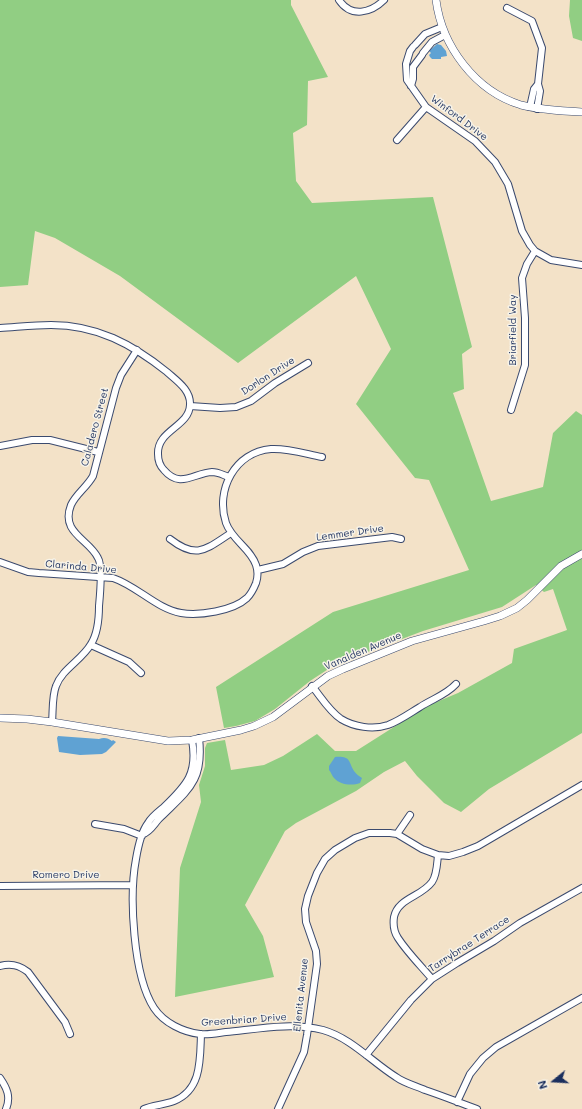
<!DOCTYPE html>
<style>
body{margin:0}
#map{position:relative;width:582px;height:1109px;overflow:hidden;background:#f3e2c8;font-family:Mali,sans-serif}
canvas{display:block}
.north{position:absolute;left:534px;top:1061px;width:40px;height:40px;-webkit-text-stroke:3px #f7f3e8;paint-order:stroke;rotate:252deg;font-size:11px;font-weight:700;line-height:16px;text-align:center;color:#1b2f5e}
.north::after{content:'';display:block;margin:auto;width:14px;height:18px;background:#1b2f5e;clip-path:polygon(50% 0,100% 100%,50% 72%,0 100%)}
</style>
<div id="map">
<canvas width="582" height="1109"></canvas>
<div class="north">N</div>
</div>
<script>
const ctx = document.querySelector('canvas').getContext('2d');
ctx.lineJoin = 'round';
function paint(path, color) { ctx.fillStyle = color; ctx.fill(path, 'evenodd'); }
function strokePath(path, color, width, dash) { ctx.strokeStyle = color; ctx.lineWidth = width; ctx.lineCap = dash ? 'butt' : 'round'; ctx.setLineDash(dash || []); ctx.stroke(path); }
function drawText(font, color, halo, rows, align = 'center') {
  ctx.font = font + ' Mali,sans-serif'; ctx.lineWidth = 3; ctx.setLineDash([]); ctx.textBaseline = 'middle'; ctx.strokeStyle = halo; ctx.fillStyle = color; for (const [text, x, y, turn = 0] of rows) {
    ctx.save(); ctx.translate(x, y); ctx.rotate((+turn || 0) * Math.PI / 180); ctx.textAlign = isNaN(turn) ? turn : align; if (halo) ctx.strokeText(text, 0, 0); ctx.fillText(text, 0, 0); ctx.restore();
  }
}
paint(new Path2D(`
 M0 0H291V5L328 77 308 81 307 125 293 133 296 181 312 203 433 197 472 347 462 354 464 389 453 393 491 501 543 487 553 433 576 411 582 415V733L489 789 461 812 444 803 417 776 405 761 384 772 356 791 296 823 285 831 245 905 263 936 274 977 175 997 180 868 201 802 199 785 205 766V748L207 743 225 740 231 770 264 765 283 756 317 734 335 751H356L427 706 458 693 512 663 514 649 567 630 553 589 544 592 536 585 502 607 423 631 336 664 310 681 275 709 255 721 236 726 224 728 216 687 333 612 469 570 429 480 415 478 356 404 391 349 356 276 238 363 120 276 55 238 35 231 28 285 0 287Z
 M570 0H582V41L573 38 569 16Z`), '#91ce83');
paint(new Path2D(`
 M437 44 441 45 446 51 447 56 441 57V59H432L430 57 429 55 431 53 429 51Z
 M58 736 99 739C104 737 108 738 112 741L113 740 116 742 106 752 102 754 80 755 59 752 57 738Z
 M335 757C351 756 348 761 354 771 356 774 359 776 362 778L360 783C352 786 340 785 334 778 332 776 331 772 329 770V766Z`), '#5fa2d3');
const minor = new Path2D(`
 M339 0C351 18 371 13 384 0
 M507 8 532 21 542 48 538 84
 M415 45 425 34 442 27
 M413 47 410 51 406 64 407 80 426 107 475 141 495 162 508 184 522 231 530 245 535 251 551 260 582 265
 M423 53 432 42 445 35
 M411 86 413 79V67L422 55
 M530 107 534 89 538 84 540 91 537 109
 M397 140 426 107
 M0 328C17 327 34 325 51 325 97 325 132 344 167 372 177 381 191 390 190 405 189 427 157 430 158 454 158 460 160 466 164 470 180 489 194 473 212 472 218 472 223 475 229 477
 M190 406 220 408 236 407 251 401 275 383 308 363
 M511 410 525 365V318L522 278 527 264 535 251
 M0 446 32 440H50L98 452
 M170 539C197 560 206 549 231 533
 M0 562 28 572 39 573 113 578C137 586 157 609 181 613 199 616 233 611 247 598 251 594 254 588 256 583 258 577 258 571 256 565 251 549 232 540 226 523 215 490 235 452 271 449 288 448 306 454 322 457
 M258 570 283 564 303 552 318 546 392 537 401 539
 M91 645 129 662 141 673
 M312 686C321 697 329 711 341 719 354 727 373 730 388 725 399 721 410 713 420 707 432 699 446 695 456 684
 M52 722C53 711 52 696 56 686 62 669 82 660 91 644 98 633 99 619 99 606 100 595 103 566 98 558 89 539 60 533 71 505 76 494 87 487 93 476L116 388 121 375 137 350
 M192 740C198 773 187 785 164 807 158 812 152 816 148 823 141 832 138 847 136 859 129 896 133 976 154 1008 164 1023 183 1032 200 1034 208 1035 218 1033 226 1032 257 1029 292 1022 323 1030 351 1038 372 1062 396 1077 404 1083 416 1086 425 1090 443 1096 460 1103 477 1109
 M95 824 124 829 142 836
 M143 834C151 832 155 822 161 817 188 790 204 781 199 738
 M397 834 410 815
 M0 886 133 885
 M0 966C11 963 19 965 28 972L65 1022 70 1034
 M432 979C421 966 407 952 398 938 394 932 393 924 394 917 398 898 421 897 432 882 437 875 437 864 438 855
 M366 1055 411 1000 432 979 457 963 494 941 520 923 582 888
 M0 1078C7 1088 11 1097 6 1109
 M457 1102 470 1074 483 1058 496 1047 582 998
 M144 1109C153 1105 164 1105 174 1101 202 1090 200 1059 201 1034
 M278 1109 304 1052 307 1035 317 964 316 951 306 922 305 909 308 896 317 873 325 859 335 850 355 838 369 833H390L397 834 422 849 438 855 449 856 463 852 478 846 582 785`);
const major = new Path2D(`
 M436 0C442 46 475 91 521 105 541 110 561 111 582 112
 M0 718 27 719 52 722 168 741 192 740 241 730 254 726 273 717 328 676 343 669 412 641 484 621 500 616 517 608 527 600 561 566 582 554`);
strokePath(minor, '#3b4a6e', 8);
strokePath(major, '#3b4a6e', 8);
strokePath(minor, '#fff', 6);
strokePath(major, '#fff', 7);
drawText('10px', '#1b2f5e', '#f7f3e8', [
 ["Winford Drive",459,118,37],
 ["Briarfield Way",513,330,-90],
 ["Dorlon Drive",268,376,-33],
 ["Caladero Street",95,427,-75],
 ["Lemmer Drive",350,533,-8],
 ["Clarinda Drive",81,567,5],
 ["Vanalden Avenue",363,651,-23],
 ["Romero Drive",66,875],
 ["Tarrybrae Terrace",469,944,-33],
 ["Ellenita Avenue",301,995,-84],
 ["Greenbriar Drive",244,1020,-4]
]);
</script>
